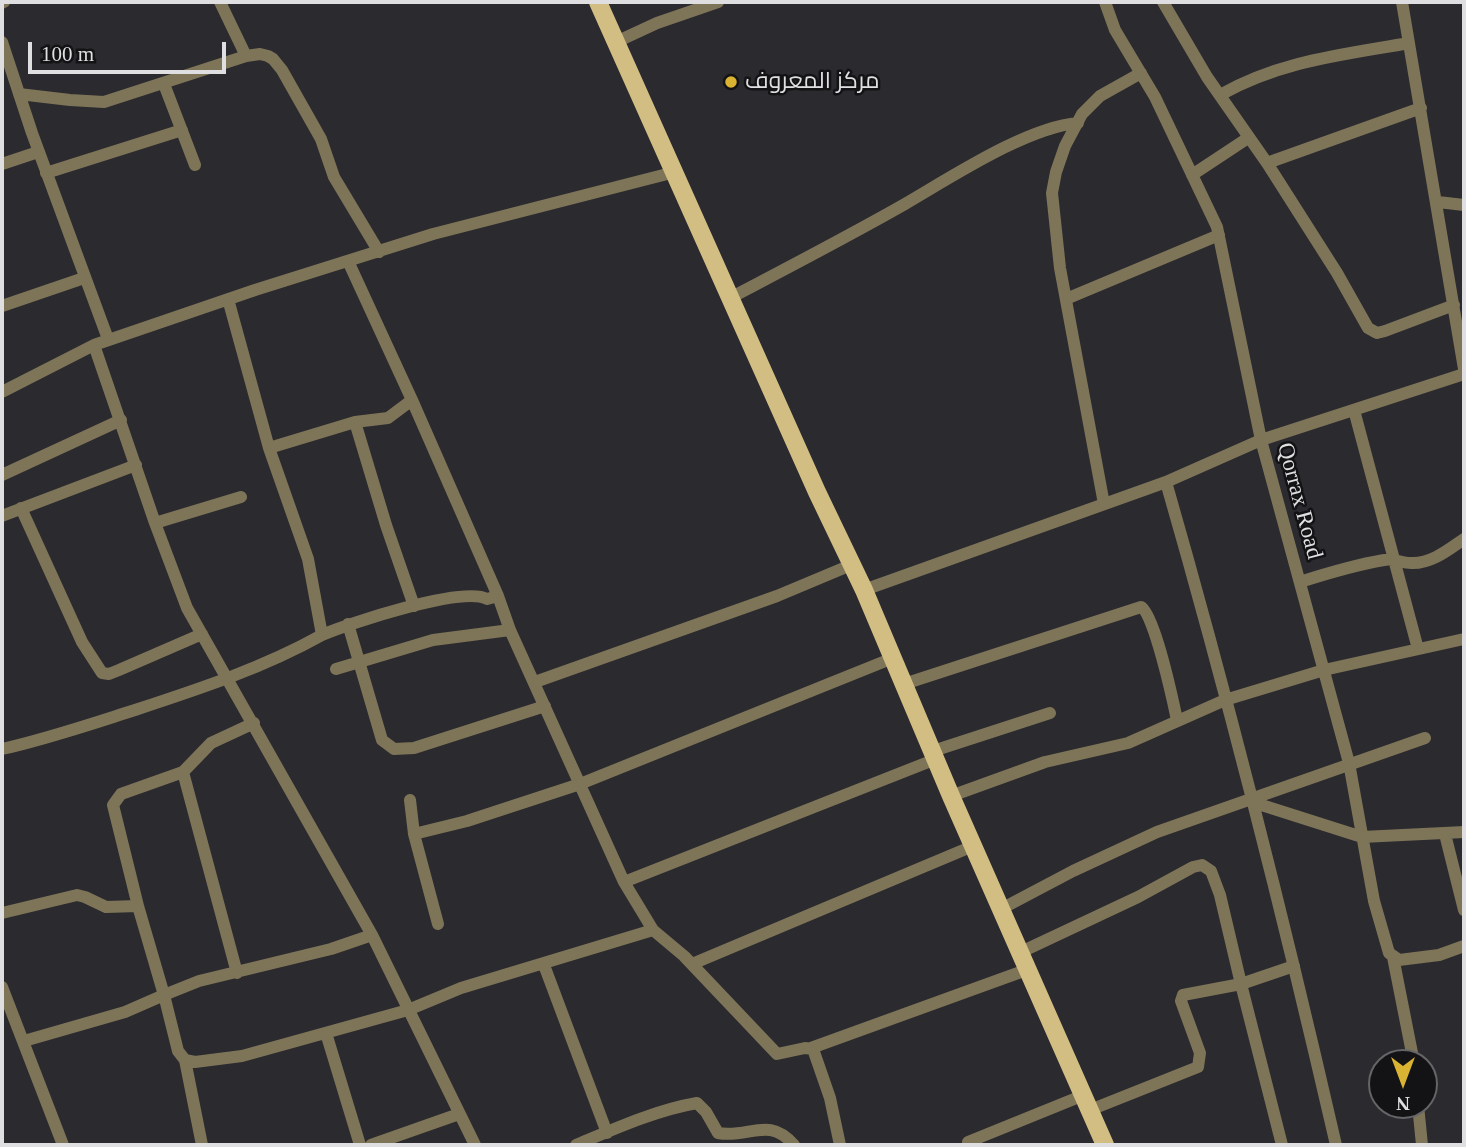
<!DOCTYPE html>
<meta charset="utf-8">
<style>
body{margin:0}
#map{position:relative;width:1466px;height:1147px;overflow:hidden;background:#2a2a2f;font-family:"Times New Roman",serif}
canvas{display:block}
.frame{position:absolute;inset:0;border:4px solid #dfdfe2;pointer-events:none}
.north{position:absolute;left:1368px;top:1049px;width:70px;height:70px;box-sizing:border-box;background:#131315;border:2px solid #656567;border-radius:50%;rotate:180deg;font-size:19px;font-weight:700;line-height:28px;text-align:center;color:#dfdfe2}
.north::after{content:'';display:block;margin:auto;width:24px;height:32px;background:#dab333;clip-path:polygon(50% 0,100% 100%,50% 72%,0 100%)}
.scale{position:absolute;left:28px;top:42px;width:198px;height:32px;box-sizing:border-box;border:4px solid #dfdfe2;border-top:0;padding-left:9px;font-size:21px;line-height:24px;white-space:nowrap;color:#dfdfe2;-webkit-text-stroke:5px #131315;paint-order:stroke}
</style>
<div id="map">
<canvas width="1466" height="1147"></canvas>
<div class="frame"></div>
<div class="north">N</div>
<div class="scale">100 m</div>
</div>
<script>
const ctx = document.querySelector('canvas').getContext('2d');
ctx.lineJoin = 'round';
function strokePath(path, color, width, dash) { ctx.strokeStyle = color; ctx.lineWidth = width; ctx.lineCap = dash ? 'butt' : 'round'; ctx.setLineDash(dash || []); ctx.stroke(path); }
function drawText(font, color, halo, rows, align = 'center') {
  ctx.font = font + ' "Times New Roman",Cairo,serif'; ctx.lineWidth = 5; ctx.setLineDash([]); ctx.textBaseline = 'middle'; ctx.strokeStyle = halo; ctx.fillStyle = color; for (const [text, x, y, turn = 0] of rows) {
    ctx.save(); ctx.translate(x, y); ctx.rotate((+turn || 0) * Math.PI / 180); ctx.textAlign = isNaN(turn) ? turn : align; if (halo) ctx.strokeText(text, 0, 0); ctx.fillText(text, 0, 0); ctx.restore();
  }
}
strokePath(new Path2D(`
 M220 2 246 56
 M1105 2 1115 30 1155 97 1217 227 1261 440 1349 763 1374 901 1389 953 1399 960 1439 955 1464 946
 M1163 2 1207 77 1267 163 1337 273 1368 328 1377 333 1385 331 1454 305
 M1402 2 1464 369
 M2 3 4 2
 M2 42 32 133 108 339
 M616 42 657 23 718 2
 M164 84 195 165
 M19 94 70 100 104 102 246 56 260 54 268 56 273 59 282 70 321 139 334 177 379 252
 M1220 95C1280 61 1341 55 1409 43
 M1267 163 1421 108
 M2 164 38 152
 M46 173 182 130
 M1192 175 1248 138
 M1438 202 1464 205
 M730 298C789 267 847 237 905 204 950 178 1027 127 1078 123
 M1066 299 1219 235
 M2 306 84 278
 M94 345 155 523 187 608 372 935 475 1145
 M2 392 94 345 255 290 433 234 675 172
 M412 400 498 596
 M1354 410 1418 649
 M355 422 386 525 414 606
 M269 448 355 422 388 418 412 400 348 261
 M2 475 121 420
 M1166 482C1229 701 1285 923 1336 1145
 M1104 504 1060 268 1052 193 1056 172 1065 146 1082 114 1100 96 1141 73
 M21 508 82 642 102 673 109 674 119 670 202 634
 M2 516 136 465
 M155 523 241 497
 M1300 582C1328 573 1355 565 1384 560 1394 558 1401 563 1411 563 1431 564 1448 550 1464 539
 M864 590 1166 482 1261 440 1464 374
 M348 624 382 740 394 749 414 748 545 706
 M322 635C350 623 462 586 487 599L498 596 510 630 624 882
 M336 669 433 640 510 630
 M535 682 777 596 851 565
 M904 684 1141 607C1154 613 1173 701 1177 720
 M2 749C47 739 91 724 135 710 199 689 263 668 322 635L308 559 269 448 228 299
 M933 751 1050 713
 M183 772 237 973
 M951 796 1045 762 1128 743 1225 700 1324 670 1464 639
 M410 800 414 834 438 924
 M1252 802 1362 837 1464 832
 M414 834 467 821 580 784 893 658
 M1445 834 1464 910
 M138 906 113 805 121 794 183 772 211 743 254 723
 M1001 909 1073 871 1157 832 1425 738
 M2 913 77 895 85 897 106 907 138 906 164 995 199 981 331 949 372 935
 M653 930 684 956 777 1054 805 1048 813 1049 830 1098 840 1145
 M1021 952 1138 897 1193 867 1202 865 1211 871 1220 895 1241 984 1294 966
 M1393 957 1414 1063
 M692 964 973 846
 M544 965 607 1133
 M2 987 63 1145
 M326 1033 360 1145
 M24 1041 125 1012 164 995 178 1051 185 1060 195 1062 242 1056 408 1010 461 988 653 930 624 882 936 759
 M811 1048 1029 969
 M185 1060 202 1145
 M1418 1105 1422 1145
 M1090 1110 1198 1067 1200 1053 1181 1001 1183 995 1241 984 1282 1145
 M968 1142 1084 1095
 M371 1145 459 1114
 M576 1145C614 1129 656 1110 697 1103L706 1112 718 1133C749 1139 768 1115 794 1145`), '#7e7458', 12);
strokePath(new Path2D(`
 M598 2 817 492 864 590 951 796 1105 1145`), '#d2be83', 18);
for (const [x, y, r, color] of [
 [731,82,7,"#dab333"]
]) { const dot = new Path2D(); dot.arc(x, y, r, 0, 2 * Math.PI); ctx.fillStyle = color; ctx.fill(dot); strokePath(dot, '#131315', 2.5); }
drawText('23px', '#dfdfe2', '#131315', [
 ["مركز المعروف",745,82]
], 'left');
drawText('23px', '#dfdfe2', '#131315', [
 ["Qorrax Road",1299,501,75]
]);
</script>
